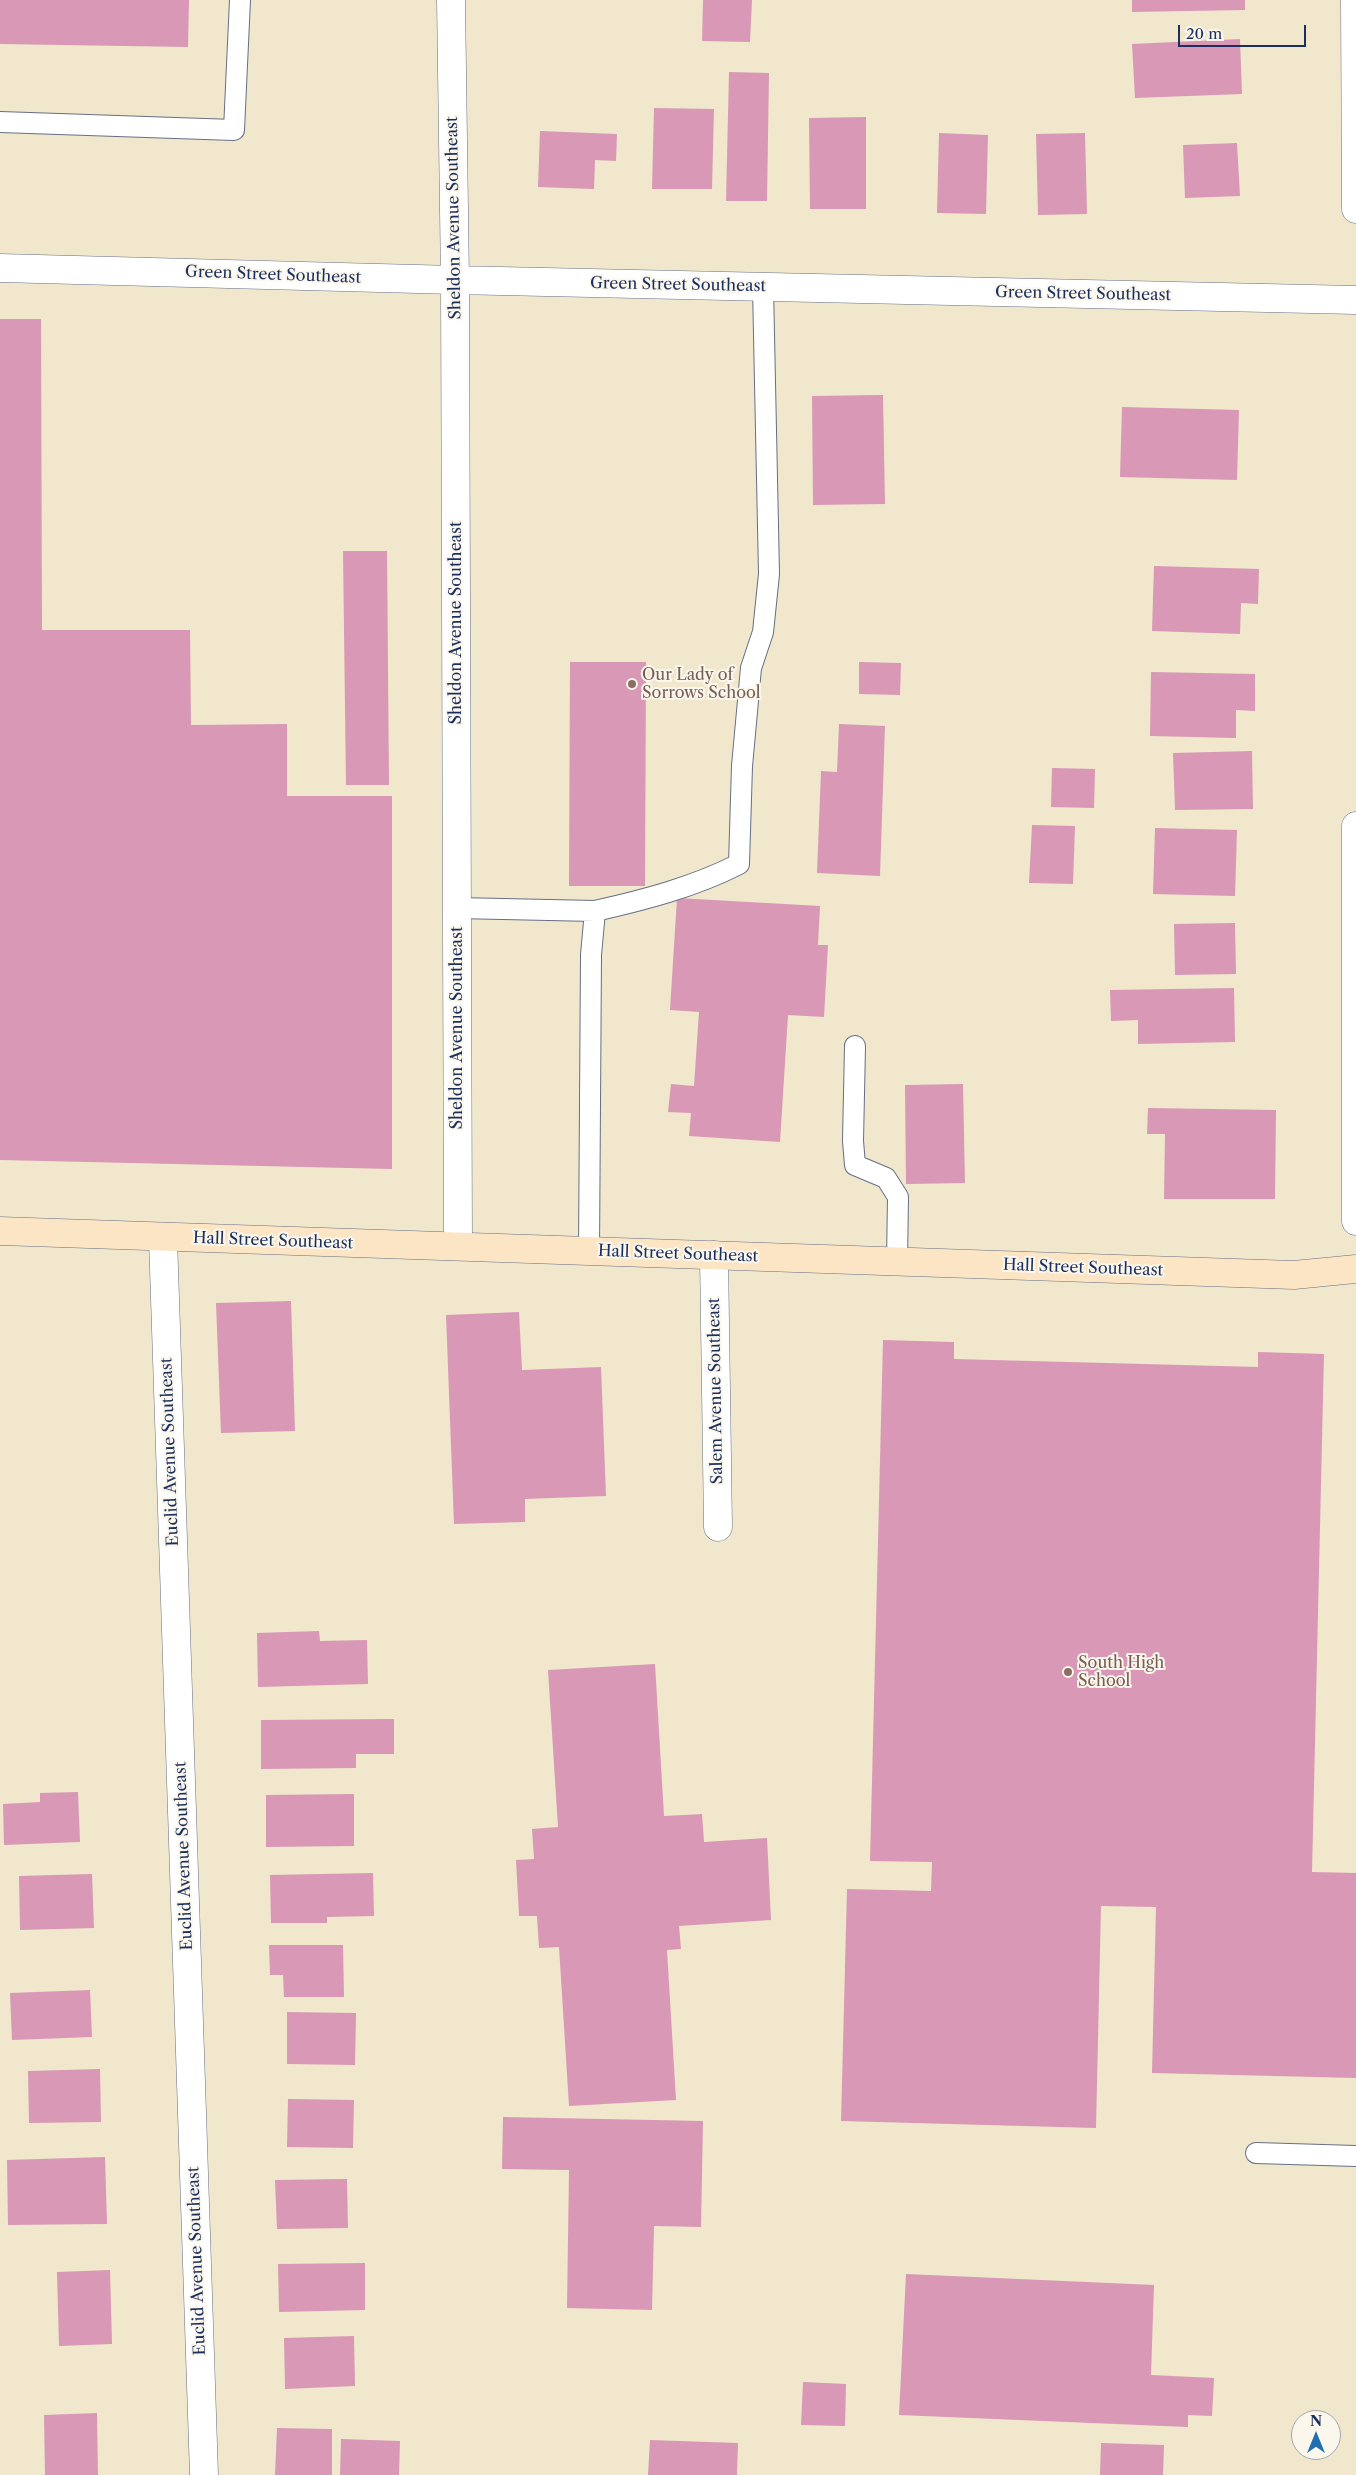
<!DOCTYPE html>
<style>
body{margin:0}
#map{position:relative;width:1356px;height:2475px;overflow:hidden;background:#f0e7cc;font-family:"Libre Caslon Text",serif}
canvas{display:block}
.north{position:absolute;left:1291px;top:2410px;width:50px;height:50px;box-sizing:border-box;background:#fbf7ec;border:1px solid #a1a7b3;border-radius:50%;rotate:0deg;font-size:14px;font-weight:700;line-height:20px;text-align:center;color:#1b2f5e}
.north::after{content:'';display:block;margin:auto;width:18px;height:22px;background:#1f6fb2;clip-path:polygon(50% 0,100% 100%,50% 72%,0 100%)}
.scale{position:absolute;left:1178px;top:25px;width:128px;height:22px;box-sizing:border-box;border:2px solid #1b2f5e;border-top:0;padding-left:6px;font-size:15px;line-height:18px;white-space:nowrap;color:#1b2f5e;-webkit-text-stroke:4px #fbf7ec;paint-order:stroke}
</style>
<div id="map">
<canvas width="1356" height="2475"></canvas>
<div class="north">N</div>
<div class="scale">20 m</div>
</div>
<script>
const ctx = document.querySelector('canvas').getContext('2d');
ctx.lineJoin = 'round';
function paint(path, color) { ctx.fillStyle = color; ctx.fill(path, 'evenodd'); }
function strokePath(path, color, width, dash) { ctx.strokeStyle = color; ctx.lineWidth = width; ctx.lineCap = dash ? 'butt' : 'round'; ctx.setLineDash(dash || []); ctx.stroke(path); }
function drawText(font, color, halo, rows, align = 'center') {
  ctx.font = font + ' "Libre Caslon Text",serif'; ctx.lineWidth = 4; ctx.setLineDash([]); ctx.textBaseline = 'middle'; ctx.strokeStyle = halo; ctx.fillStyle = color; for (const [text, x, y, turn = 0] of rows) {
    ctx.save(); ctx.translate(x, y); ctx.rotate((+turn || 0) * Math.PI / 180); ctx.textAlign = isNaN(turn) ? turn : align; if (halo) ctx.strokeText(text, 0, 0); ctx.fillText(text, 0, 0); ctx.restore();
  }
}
paint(new Path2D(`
 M0 0H189L188 47 0 44Z
 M703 0H752L750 42 702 41Z
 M1132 0H1245V10L1132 12Z
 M1240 39 1242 94 1135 98 1132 44Z
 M729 72 769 73 767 201H726Z
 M654 108 714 109 712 189H652Z
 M866 117V209H810L809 118Z
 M540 131 617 134 616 161 595 160 594 189 538 187Z
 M939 133 988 135 986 214 937 213Z
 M1085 133 1087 214 1038 215 1036 134Z
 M1237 143 1240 196 1185 198 1183 145Z
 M0 319H41L42 630H190L191 725 287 724V796H392V1169L0 1160Z
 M883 395 885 504 813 505 812 396Z
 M1122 407 1239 410 1237 480 1120 477Z
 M343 551H387L389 785H346Z
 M1154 566 1259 569 1258 604 1241 603 1240 634 1152 631Z
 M570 662H646L645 886H569Z
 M859 662 901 663 900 695 859 694Z
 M1151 672 1255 674V711L1236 710V738L1150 736Z
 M839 724 885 726 880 876 817 873 821 771 837 772Z
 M1252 751 1253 809 1175 810 1173 753Z
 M1052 768 1095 769 1094 808 1051 807Z
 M1032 825 1075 826 1073 884 1029 883Z
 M1155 828 1237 830 1235 896 1153 894Z
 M677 898 820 906 818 945H828L824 1017 788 1015 780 1142 689 1136 691 1113 668 1112 671 1084 694 1086 699 1012 670 1010Z
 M1235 923 1236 974 1175 975 1174 924Z
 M1234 988 1235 1042 1138 1044V1020L1111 1021 1110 990Z
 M963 1084 965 1183 906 1184 905 1085Z
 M1148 1108 1276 1110 1275 1199H1164L1165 1134H1147Z
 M291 1301 295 1431 221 1433 216 1303Z
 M519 1312 522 1370 601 1367 606 1496 525 1499V1522L454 1524 446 1315Z
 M883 1340 954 1342V1359L1258 1367V1352L1324 1354 1312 1872 1356 1873V2078L1152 2073 1156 1907 1101 1906 1096 2128 841 2121 847 1889 931 1891 932 1862 870 1861Z
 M319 1631 320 1641 367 1640 368 1684 258 1687 257 1633Z
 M655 1664 664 1816 702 1814 704 1842 767 1838 771 1920 679 1926 681 1949 667 1950 676 2100 569 2106 559 1947 539 1948 537 1916H519L516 1860 534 1859 532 1829 558 1827 548 1670Z
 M394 1719V1754H356V1768L261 1769V1720Z
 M78 1792 80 1842 4 1845 3 1804 40 1802V1793Z
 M354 1794V1846L266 1847V1795Z
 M373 1873 374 1916 327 1917V1923H271L270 1875Z
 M92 1874 94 1928 20 1930 19 1876Z
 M269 1945H343L344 1997H284L283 1975H270Z
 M90 1990 92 2037 12 2040 10 1993Z
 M287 2012 356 2013 355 2065 287 2064Z
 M100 2069 101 2122 29 2123 28 2071Z
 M288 2099 354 2100 353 2148 287 2147Z
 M503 2117 703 2121 701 2227 654 2226 652 2310 567 2308 569 2170 502 2169Z
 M105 2157 107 2224 8 2225 7 2160Z
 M347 2179 348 2228 277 2229 275 2180Z
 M365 2263V2310L279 2312 278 2264Z
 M110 2270 112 2344 59 2346 57 2272Z
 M906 2274 1154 2285 1151 2375 1214 2378 1212 2416 1188 2415V2427L899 2415Z
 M354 2336 355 2386 285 2389 284 2338Z
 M803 2382 846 2384 845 2426 801 2425Z
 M97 2413 98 2475H45L44 2415Z
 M277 2428 332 2429V2475H275Z
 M341 2439 400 2441 399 2475H340Z
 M650 2440 738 2443 737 2475H648Z
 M1101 2443 1164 2445 1163 2475H1100Z`), '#d898b6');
const lane = new Path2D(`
 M0 122 234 130 240 0
 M457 908 595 911
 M855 1046 853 1141 855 1165 886 1178 898 1197 897 1262
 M589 1251 591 955 595 911C644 900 694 887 739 864L742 766 751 668 763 632 769 574 763 287
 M1256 2153 1356 2156`);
const street = new Path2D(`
 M451 0 455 280 458 1246
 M1355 0 1356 209
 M0 268 455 280 1356 300
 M1356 826V1221
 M163 1238 204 2475
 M714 1255 718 1527`);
const secondary = new Path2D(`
 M0 1231 1294 1275 1356 1269`);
strokePath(lane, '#666f84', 22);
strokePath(street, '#666f84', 29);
strokePath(secondary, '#666f84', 29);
strokePath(lane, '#fff', 20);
strokePath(street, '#fff', 28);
strokePath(secondary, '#fce5c4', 28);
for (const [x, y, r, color] of [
 [632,684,5,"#8d6e63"],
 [1068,1672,5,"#8d6e63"]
]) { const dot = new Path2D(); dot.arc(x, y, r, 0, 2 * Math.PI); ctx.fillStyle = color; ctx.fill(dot); strokePath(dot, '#fbf7ec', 2); }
drawText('16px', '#1b2f5e', '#fbf7ec', [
 ["Sheldon Avenue Southeast",454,218,-91],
 ["Green Street Southeast",273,275,2],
 ["Green Street Southeast",678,285,1],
 ["Green Street Southeast",1083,294,1],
 ["Sheldon Avenue Southeast",456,623,-90],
 ["Sheldon Avenue Southeast",457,1028,-90],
 ["Hall Street Southeast",273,1241,2],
 ["Hall Street Southeast",678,1254,2],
 ["Hall Street Southeast",1083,1268,2],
 ["Salem Avenue Southeast",716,1391,-91],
 ["Euclid Avenue Southeast",170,1452,-92],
 ["Euclid Avenue Southeast",184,1856,-92],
 ["Euclid Avenue Southeast",197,2261,-92]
]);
drawText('16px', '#785e54', '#fbf7ec', [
 ["Our Lady of",642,675],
 ["Sorrows School",642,693],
 ["South High",1078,1663],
 ["School",1078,1681]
], 'left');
</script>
